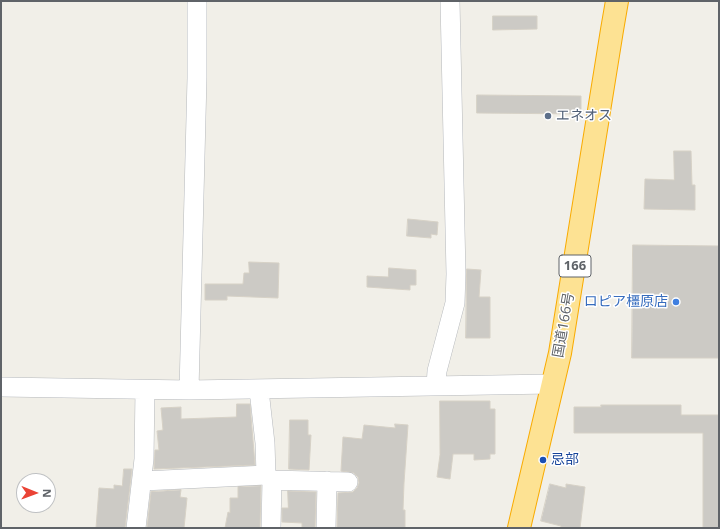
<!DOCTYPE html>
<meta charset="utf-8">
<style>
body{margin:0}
#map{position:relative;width:720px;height:529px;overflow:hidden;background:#f1efe8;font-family:"Noto Sans",sans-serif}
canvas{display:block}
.frame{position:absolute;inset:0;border:2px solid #5f6368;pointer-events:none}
.north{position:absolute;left:16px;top:473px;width:40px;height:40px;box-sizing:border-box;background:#fff;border:1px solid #bfc1c3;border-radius:50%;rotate:91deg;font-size:11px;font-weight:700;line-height:16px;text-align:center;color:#5f6368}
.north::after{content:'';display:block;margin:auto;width:14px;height:18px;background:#ea4335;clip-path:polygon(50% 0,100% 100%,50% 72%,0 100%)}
</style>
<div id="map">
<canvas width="720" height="529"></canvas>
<div class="frame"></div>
<div class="north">N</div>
</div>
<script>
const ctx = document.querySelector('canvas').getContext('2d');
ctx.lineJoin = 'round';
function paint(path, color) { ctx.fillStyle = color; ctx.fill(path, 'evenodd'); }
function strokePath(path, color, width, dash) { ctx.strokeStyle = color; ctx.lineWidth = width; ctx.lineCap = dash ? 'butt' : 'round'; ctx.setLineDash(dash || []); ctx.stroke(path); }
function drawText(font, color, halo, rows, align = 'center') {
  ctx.font = font + ' "Noto Sans","Noto Sans JP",sans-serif'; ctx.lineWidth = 3; ctx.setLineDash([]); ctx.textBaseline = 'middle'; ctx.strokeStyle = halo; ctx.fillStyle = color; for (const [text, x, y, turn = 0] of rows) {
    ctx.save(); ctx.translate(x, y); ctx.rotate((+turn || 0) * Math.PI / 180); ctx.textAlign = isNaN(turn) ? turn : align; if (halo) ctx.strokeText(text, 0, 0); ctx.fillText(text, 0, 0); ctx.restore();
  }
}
const building = new Path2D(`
 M493 16H537V29L493 30Z
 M477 95 581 96V114L477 113Z
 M674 151H691L692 185H695V210L644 209 645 179 674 180Z
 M408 219 438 222 437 235 431 234V238L407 236Z
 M633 245 719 246V358H632Z
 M249 262 279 263 278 298 227 296V300H205V284H243L244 273H249Z
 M389 268 416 270V285H410V290L367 287V276L388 277Z
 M467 269 481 270 479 297H490V338H466Z
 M440 401H490V409H495V454H490V459L474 460V454H453L450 479 437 477 440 455Z
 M237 404H250L255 465 154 469 155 450H159L157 431 163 430 161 408 181 407V419L236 417Z
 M601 405H681V415H719V528H703V433H574V407H601Z
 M290 420H308V435H311L309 470 289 469Z
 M395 424 408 425 404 483 403 510H405V528H337L338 493 353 492 357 488 359 483 358 477 354 473 341 471 343 437 362 439 364 425 395 428Z
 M124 469H132L125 528H96L99 488 114 489V485L122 486Z
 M550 484 566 488V484L585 487 580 528 561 527V526L541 521Z
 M261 486 260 528H225L228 512 230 513V498H238V487Z
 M181 490 180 497 187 498 184 528H147L151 492Z
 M288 491 316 492 315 528H302V523L282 522V508H288Z`);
paint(building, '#cccac5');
strokePath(building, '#d6d1c6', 1);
const minor = new Path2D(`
 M436 386 437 371 455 303 456 274 450 1
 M1 387 189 390 552 384
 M189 390 197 78V1
 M259 390 265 443 266 475 272 480 348 482
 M143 481 266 475
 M136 528 144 459 145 390
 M271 528 272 480
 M326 528 327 481`);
const highway = new Path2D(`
 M519 528 560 353 612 30 617 1`);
strokePath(minor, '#b5b8bc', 20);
strokePath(highway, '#f9ab00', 24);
strokePath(minor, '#fff', 19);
strokePath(highway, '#fde293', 22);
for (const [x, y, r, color] of [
 [548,116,4,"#5c6f8a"],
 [676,302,4,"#3f7fe0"],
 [543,460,4,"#1a4fb4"]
]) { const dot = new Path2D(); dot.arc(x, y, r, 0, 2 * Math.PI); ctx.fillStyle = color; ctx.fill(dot); strokePath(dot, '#fff', 1.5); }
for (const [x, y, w] of [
 [575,266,32]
]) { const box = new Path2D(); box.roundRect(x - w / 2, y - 11, w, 22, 3); ctx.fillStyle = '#fff'; ctx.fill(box); strokePath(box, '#5f6368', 1); }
drawText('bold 13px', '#5f6368', null, [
 ["166",575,266]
]);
drawText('14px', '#4e5e75', '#fff', [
 ["エネオス",556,116]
], 'left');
drawText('14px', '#366cbe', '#fff', [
 ["ロピア橿原店",668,302]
], 'right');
drawText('14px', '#5f6368', '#fff', [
 ["国道166号",564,325,-80]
]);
drawText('14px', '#164399', '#fff', [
 ["忌部",551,460]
], 'left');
</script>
